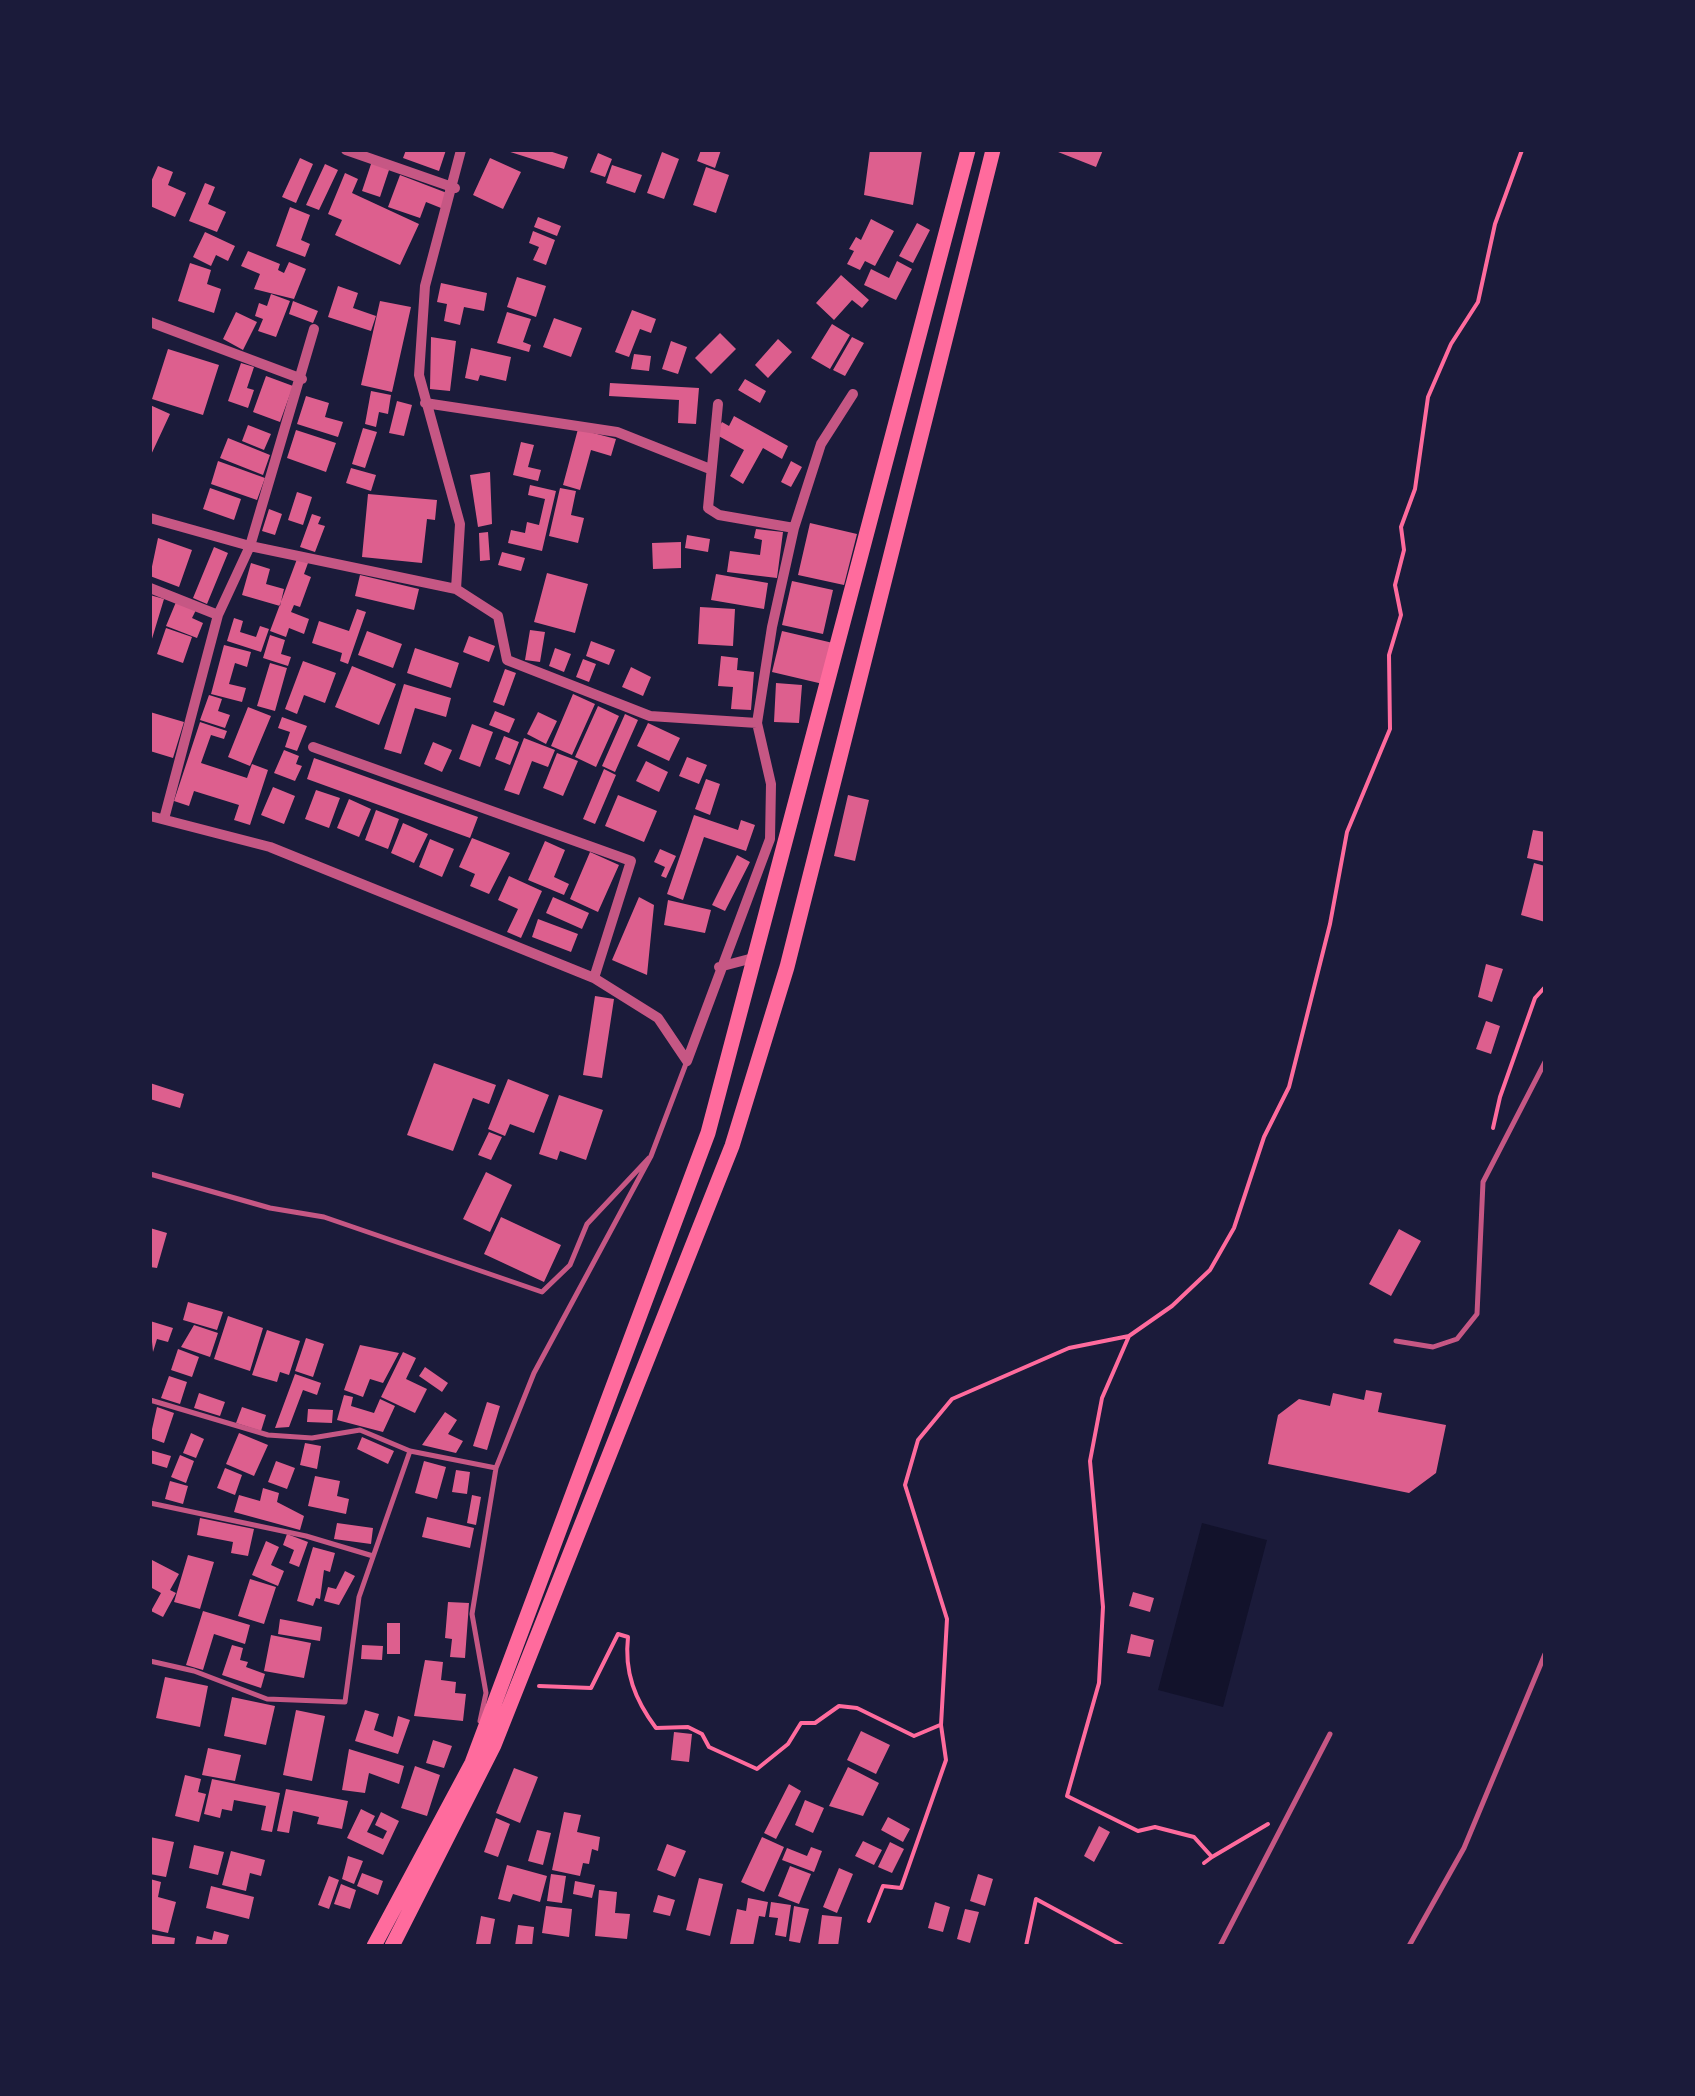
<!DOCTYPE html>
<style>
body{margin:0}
#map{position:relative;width:1695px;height:2096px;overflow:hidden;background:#1b1b3a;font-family:"Noto Sans",sans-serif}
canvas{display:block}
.frame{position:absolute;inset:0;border:152px solid #1b1b3a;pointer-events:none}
</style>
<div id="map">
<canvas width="1695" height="2096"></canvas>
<div class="frame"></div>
</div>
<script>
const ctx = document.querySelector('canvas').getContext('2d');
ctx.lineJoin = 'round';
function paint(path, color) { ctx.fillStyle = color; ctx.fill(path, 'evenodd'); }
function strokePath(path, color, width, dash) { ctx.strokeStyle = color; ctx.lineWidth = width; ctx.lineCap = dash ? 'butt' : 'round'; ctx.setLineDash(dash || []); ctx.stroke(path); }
paint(new Path2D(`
 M1202 1523 1267 1540 1223 1707 1158 1690Z`), '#12122b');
paint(new Path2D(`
 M406 150H446L439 171 403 158Z
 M504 150H546L568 157 564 169Z
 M701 150H721L715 168 697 161Z
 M870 150H922L913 205 864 195Z
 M1053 150H1103L1096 167Z
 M662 152 679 159 664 199 647 193Z
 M598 153 612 159 605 177 590 172Z
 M300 158 313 164 296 203 282 197Z
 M490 158 521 172 503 209 473 195Z
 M372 161 390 167 380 197 362 191Z
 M325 164 338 170 319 210 306 205Z
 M612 165 642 175 635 193 606 183Z
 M158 166 173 172 168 185 186 193 175 217 150 206V184Z
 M706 167 729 175 716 213 693 205Z
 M345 173 358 179 352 193 419 224 400 265 335 235 342 220 328 214Z
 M400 175 447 193 441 208 426 202 420 218 388 207Z
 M205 183 215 187 208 204 226 212 217 232 189 221Z
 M290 207 310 215 301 240 310 244 305 257 276 246Z
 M538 217 561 226 557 236 534 227Z
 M871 219 894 231 875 266 865 261 860 270 847 264 854 251 849 249 856 237 861 240Z
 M917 223 930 230 913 263 899 256Z
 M533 231 555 240 546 265 533 260 539 247 529 243Z
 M205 232 235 246 228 261 216 255 211 266 193 257Z
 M248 251 280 264 278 270 284 273 289 262 306 269 294 299 254 289 260 274 241 266Z
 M897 261 912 269 896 300 864 285 871 269 889 278Z
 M190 263 211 270 207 284 221 289 214 313 178 301Z
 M841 275 869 300 862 308 852 300 834 320 816 303Z
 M517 277 546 286 536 317 507 307Z
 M441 283 487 293 484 311 464 307 460 325 444 321 447 304 437 302Z
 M338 286 358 293 353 308 376 316 371 331 328 317Z
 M271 294 290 301 276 337 258 331 263 319 255 316 259 303 267 306Z
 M293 301 318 311 313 323 289 314Z
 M380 301 411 307 392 392 361 385Z
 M632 310 656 319 651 333 640 329 629 357 615 352Z
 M236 312 257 322 243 350 223 339Z
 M507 312 531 319 523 342 531 345 529 352 497 343Z
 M554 318 582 328 571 357 543 347Z
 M832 324 850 335 830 369 811 358Z
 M720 333 736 349 711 374 695 358Z
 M431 337 456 341 450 391 430 389Z
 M852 337 864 343 845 376 833 370Z
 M778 339 792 352 768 378 755 365Z
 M671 341 687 347 678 374 662 369Z
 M471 348 511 357 506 381 480 375 478 381 465 378Z
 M168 349 219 365 203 415 152 399Z
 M634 354 651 356 649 371 631 369Z
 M241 363 254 367 247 388 254 390 248 408 228 401Z
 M266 376 293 386 280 422 253 412Z
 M745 379 766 391 760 403 738 390Z
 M610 383 699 388 696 424 678 423 679 400 609 396Z
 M371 391 391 395 388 414 379 412 376 427 365 424Z
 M306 396 329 403 325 417 343 422 338 437 297 424Z
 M397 401 412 405 404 436 389 433Z
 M150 405 170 414 150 457Z
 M734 416 788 446 782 459 763 448 743 484 730 476 744 450 715 434 722 422 729 426Z
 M248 425 271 434 264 450 242 441Z
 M363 428 377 432 365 468 352 464Z
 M578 429 616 439 611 456 591 450 580 490 563 485Z
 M296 430 336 443 326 472 287 458Z
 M228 438 270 455 263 475 220 458Z
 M521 442 534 445 528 467 541 470 538 481 513 475Z
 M218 461 265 478 257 500 211 484Z
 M791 461 802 467 791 487 781 482Z
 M351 468 376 475 371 491 346 483Z
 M490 472 492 524 478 527 470 475Z
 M530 485 556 491 542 551 508 543 511 530 525 533 527 522 539 525 545 499 528 495Z
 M210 488 241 499 234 520 203 509Z
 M560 488 576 491 571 515 584 518 578 543 549 536Z
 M297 492 312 497 303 525 288 520Z
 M368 494 437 500 435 520 427 519 422 563 362 557Z
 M269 509 282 514 275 535 262 531Z
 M312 514 321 517 318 524 325 526 315 552 300 547Z
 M810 523 857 534 844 585 798 575Z
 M756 529 783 532 777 578 727 572 730 551 760 555 762 540 754 538Z
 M488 532 490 560 480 561 479 533Z
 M687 535 710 539 708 552 685 548Z
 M158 538 192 550 179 587 150 576Z
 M681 542V568L653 569 652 543Z
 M214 547 228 553 207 604 193 598Z
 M502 552 525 558 521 571 498 565Z
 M297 559 308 563 304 574 311 577 300 607 294 605 291 612 309 619 304 634 289 628 286 637 270 631Z
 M251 563 270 569 266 584 284 589 280 606 242 595Z
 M547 573 588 584 575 633 534 622Z
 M716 574 768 583 764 609 711 600Z
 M360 575 419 589 414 610 355 596Z
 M792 581 833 590 823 634 782 625Z
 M150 595 164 599 151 642H150Z
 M176 602 196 610 192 618 203 623 197 638 166 626Z
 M700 607 735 609 733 646 698 644Z
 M357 609 366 612 348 664 340 661 342 653 312 643 319 621 349 631Z
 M234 618 243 621 240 632 256 637 260 626 269 629 261 652 227 641Z
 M166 628 192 637 183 663 157 654Z
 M530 630 545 632 540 662 525 660Z
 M367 631 402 644 393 668 358 655Z
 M782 631 833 643 823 684 772 672Z
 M270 635 285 640 281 654 291 657 288 666 263 658Z
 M469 636 495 646 489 662 463 652Z
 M591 641 615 650 609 665 586 656Z
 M224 645 251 652 247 667 235 663 229 684 246 688 242 702 211 694Z
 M415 648 459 663 451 688 407 673Z
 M555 648 571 654 564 672 549 666Z
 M721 656 738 658 737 670 754 672 751 710 731 709 733 687 718 686Z
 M583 659 596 664 589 682 576 677Z
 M303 661 336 673 325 703 304 695 297 714 285 709Z
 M270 663 287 668 275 711 257 706Z
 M352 666 396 684 379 725 335 707Z
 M631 667 651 677 643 696 622 687Z
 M505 669 516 673 504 706 493 702Z
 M776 683 802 685 799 723 774 722Z
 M404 684 451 698 446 717 415 708 401 754 384 749Z
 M573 694 595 704 572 755 551 746Z
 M209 695 222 699 218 711 230 715 225 728 200 720Z
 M598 706 619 716 596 767 575 757Z
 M248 707 271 716 250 766 228 757Z
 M495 711 515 719 509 733 489 725Z
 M150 712 184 722 173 758 150 751Z
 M538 712 557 721 546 744 527 734Z
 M625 714 638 720 615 772 602 766Z
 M282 717 307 726 297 751 285 747 290 732 278 728Z
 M200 722 227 731 224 739 211 735 201 763 247 778 252 764 268 770 250 825 234 820 239 805 194 791 189 806 174 801Z
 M648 723 680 738 669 761 637 746Z
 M472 724 493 732 480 767 459 759Z
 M504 736 519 742 510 765 495 759Z
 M524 738 555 750 548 767 532 761 519 795 504 790Z
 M433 742 452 750 442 772 424 764Z
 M284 750 299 756 296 764 302 766 295 781 274 773Z
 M557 753 578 761 563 796 543 788Z
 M687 757 707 765 699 784 679 776Z
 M314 758 478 817 470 838 307 779Z
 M646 761 668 772 659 792 636 781Z
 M604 769 616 775 595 824 583 819Z
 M706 779 720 784 710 815 695 809Z
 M273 787 295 796 284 824 261 815Z
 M316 790 340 798 329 828 305 819Z
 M618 795 657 811 644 842 605 826Z
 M848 795 869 800 855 861 834 856Z
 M349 799 371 809 359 837 337 828Z
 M376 810 399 819 388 849 365 840Z
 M694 815 738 830 741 820 755 825 746 851 704 837 683 900 667 894Z
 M403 823 428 834 414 863 391 853Z
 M1533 830 1545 832V862L1527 858Z
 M472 838 510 853 489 894 470 886 475 874 459 867Z
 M430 839 454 849 442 877 419 867Z
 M545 841 565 850 554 877 569 884 564 895 528 880Z
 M660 849 676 856 666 878 661 876 665 867 654 862Z
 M590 852 619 865 598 912 570 899Z
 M737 855 750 862 725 911 712 905Z
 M1534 863 1545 866V922L1521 915Z
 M509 876 542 891 521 938 507 932 518 909 498 900Z
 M553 897 589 913 582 929 546 913Z
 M639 897 654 905 647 975 612 960Z
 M668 900 711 910 705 933 664 925Z
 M538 919 578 934 571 952 532 937Z
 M1486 964 1503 969 1492 1002 1478 997Z
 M595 996 614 999 602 1078 583 1075Z
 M1486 1021 1500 1026 1491 1054 1476 1049Z
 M434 1063 496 1085 489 1104 473 1098 453 1151 407 1135Z
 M508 1079 549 1095 534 1133 510 1124 505 1136 488 1129Z
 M150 1083 184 1094 180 1108 150 1099Z
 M559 1095 603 1110 586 1160 560 1151 557 1160 539 1154Z
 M489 1132 502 1137 491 1160 478 1155Z
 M486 1172 512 1185 490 1232 463 1219Z
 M501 1217 561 1245 544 1282 484 1254Z
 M150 1228 167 1233 157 1268 150 1267Z
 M1399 1229 1421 1241 1391 1296 1369 1284Z
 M188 1302 223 1312 217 1330 183 1320Z
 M228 1316 263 1328 250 1371 214 1359Z
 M150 1321 173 1328 168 1342 157 1339 153 1352Z
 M194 1325 218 1333 210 1357 181 1347Z
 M267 1330 300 1341 289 1375 280 1372 277 1382 252 1375Z
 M306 1338 324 1344 313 1377 295 1371Z
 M360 1345 399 1353 383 1383 370 1379 363 1397 344 1390Z
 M178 1349 199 1357 192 1377 171 1370Z
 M403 1352 416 1358 406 1379 427 1389 415 1413 381 1397Z
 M425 1367 448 1383 442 1392 419 1376Z
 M295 1374 321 1383 317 1395 303 1390 289 1427 275 1428Z
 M169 1376 187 1382 180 1404 161 1398Z
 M1366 1390 1382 1393 1378 1412 1446 1425 1436 1473 1409 1493 1268 1464 1278 1415 1299 1399 1330 1406 1333 1393 1364 1400Z
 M199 1393 225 1402 220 1416 194 1408Z
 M344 1395 353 1397 351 1406 374 1413 380 1399 395 1406 383 1432 337 1420Z
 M487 1402 500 1406 487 1450 473 1446Z
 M157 1407 174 1413 164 1443 150 1438Z
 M242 1407 266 1415 261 1431 236 1423Z
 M308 1409 333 1410 332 1423 307 1422Z
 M445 1412 457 1420 448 1434 463 1441 456 1453 422 1445Z
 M191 1433 204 1439 196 1458 183 1453Z
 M239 1433 268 1445 254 1476 226 1464Z
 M362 1437 394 1451 388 1464 357 1449Z
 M305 1443 321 1446 317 1469 300 1465Z
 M150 1450 171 1456 167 1468 150 1463Z
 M180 1455 194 1461 186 1483 171 1477Z
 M276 1461 295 1468 287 1489 268 1482Z
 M424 1461 446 1467 437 1499 415 1493Z
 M225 1468 242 1475 235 1495 217 1488Z
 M456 1470 470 1472 467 1494 452 1492Z
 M315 1476 340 1481 337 1496 349 1499 346 1514 308 1506Z
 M170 1481 188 1486 183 1504 165 1499Z
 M263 1488 279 1493 277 1502 304 1516 300 1530 234 1512 239 1495 260 1501Z
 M472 1495 481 1497 476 1525 467 1523Z
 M427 1517 474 1528 470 1548 422 1537Z
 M200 1518 254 1529 248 1556 231 1553 233 1542 197 1535Z
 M337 1523 373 1528 371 1544 334 1539Z
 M287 1534 308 1542 299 1567 289 1563 294 1550 283 1545Z
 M266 1541 279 1547 271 1565 284 1571 278 1586 252 1575Z
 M313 1547 335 1553 330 1572 324 1570 320 1599 316 1598 313 1606 297 1601Z
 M188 1555 214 1562 200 1609 174 1602Z
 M152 1560 179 1574 170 1590 176 1593 163 1617 151 1611 161 1593 150 1587Z
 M345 1571 355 1576 339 1605 324 1601 328 1587 336 1589Z
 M250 1579 276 1587 264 1624 238 1616Z
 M1133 1592 1154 1598 1150 1612 1129 1606Z
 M448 1602 469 1603 465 1658 450 1657 452 1639 445 1638Z
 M203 1611 250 1625 245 1644 214 1634 203 1670 186 1665Z
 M280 1619 322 1627 320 1641 278 1634Z
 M387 1623H400V1654H387Z
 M1131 1634 1154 1640 1150 1657 1127 1653Z
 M271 1635 311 1643 304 1678 264 1671Z
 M232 1645 243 1648 240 1660 248 1662 246 1667 265 1674 261 1688 222 1675Z
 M362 1645 383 1646 382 1660 361 1659Z
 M425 1660 443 1662 441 1680 456 1682 455 1693 466 1694 463 1721 414 1716Z
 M165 1677 208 1686 200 1727 156 1718Z
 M232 1697 275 1706 266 1745 224 1736Z
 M296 1710 325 1716 312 1781 283 1775Z
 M365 1710 379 1714 374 1730 393 1737 398 1716 410 1720 398 1754 355 1741Z
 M861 1731 890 1745 876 1774 847 1760Z
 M674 1732 692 1734 689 1762 671 1760Z
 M433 1740 452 1746 444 1768 426 1763Z
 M208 1748 241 1755 235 1781 202 1775Z
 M349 1749 404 1766 399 1784 369 1773 365 1793 342 1790Z
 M415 1766 440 1775 427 1816 401 1808Z
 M848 1767 879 1783 863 1816 829 1806Z
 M514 1768 538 1777 520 1823 496 1813Z
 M185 1775 201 1779 198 1792 206 1794 199 1822 175 1816Z
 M212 1779 280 1793 272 1832 261 1830 266 1806 234 1800 232 1811 222 1809 220 1818 204 1814Z
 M789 1784 801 1791 776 1839 764 1833Z
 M286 1789 348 1801 342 1829 317 1824 319 1817 293 1811 289 1833 277 1831Z
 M805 1800 824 1808 813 1833 795 1825Z
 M361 1809 375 1816 367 1832 383 1839 387 1831 375 1825 381 1812 399 1821 383 1855 347 1838Z
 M564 1812 581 1815 577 1832 600 1837 598 1851 592 1849 589 1864 583 1863 580 1876 552 1870Z
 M888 1817 910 1829 903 1842 881 1830Z
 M496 1818 510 1824 498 1857 484 1852Z
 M1099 1826 1110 1832 1094 1862 1084 1856Z
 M537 1830 551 1833 543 1865 528 1861Z
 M150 1837 174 1842 166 1877 150 1874Z
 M762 1837 784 1847 764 1892 741 1882Z
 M863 1841 882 1850 874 1865 855 1856Z
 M890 1842 904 1849 892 1873 878 1867Z
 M667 1844 686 1851 675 1877 657 1870Z
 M194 1845 224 1852 218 1875 189 1868Z
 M811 1847 822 1851 814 1872 782 1860 787 1848 807 1856Z
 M231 1851 265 1860 261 1876 250 1873 246 1891 222 1885Z
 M348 1856 363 1861 354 1884 342 1879Z
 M507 1865 547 1876 540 1902 513 1894 510 1902 498 1899Z
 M790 1866 811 1874 799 1904 778 1896Z
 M839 1868 853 1874 837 1913 823 1907Z
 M362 1873 383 1881 378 1895 357 1886Z
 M551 1874 566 1876 562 1903 547 1901Z
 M978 1874 993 1879 985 1906 970 1901Z
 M329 1876 339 1880 329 1909 318 1905Z
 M699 1878 723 1884 710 1936 686 1930Z
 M150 1879 161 1882 158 1897 176 1902 168 1933 150 1929Z
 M575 1881 595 1885 592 1898 573 1894Z
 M341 1884 356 1890 350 1909 334 1904Z
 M211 1886 254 1897 249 1919 206 1908Z
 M599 1890 617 1892 615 1913 630 1914 627 1939 595 1936Z
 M658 1895 675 1900 670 1916 653 1912Z
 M748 1898 768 1902 765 1917 759 1916 753 1946 730 1944 737 1909 746 1911Z
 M771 1902 791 1905 786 1937 775 1935 778 1918 769 1917Z
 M935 1902 950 1907 943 1932 928 1928Z
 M546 1906 572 1909 569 1937 542 1933Z
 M794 1906 809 1909 800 1943 789 1941Z
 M965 1909 979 1912 970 1943 957 1939Z
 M822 1915 842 1917 838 1946H818Z
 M481 1916 495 1919 490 1946 476 1944Z
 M518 1925 534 1927 532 1946H515Z
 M214 1931 229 1935 226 1946H195L197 1936 212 1940Z
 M150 1934 175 1938 174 1946H150Z`), '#dd5f8e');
strokePath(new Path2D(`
 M1493 1128 1500 1097 1535 998 1545 987
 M539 1686 591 1688 618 1634 628 1637C624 1672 635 1700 656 1728L688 1727 702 1734 709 1747 757 1769 788 1744 801 1723H815L839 1706 857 1708 914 1736 940 1725
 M1268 1824 1212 1857 1194 1837 1155 1827 1138 1831 1067 1796 1099 1683 1103 1607 1090 1461 1102 1398 1129 1336 1172 1306 1210 1270 1234 1228 1264 1137 1289 1087 1330 924 1347 832 1390 729 1389 655 1401 615 1395 585 1404 550 1401 527 1415 489 1428 397 1451 344 1478 302 1495 224 1522 150
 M1204 1863 1212 1857
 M869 1921 883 1886 901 1888 946 1760 941 1725 947 1619 905 1485 918 1440 952 1399 1069 1348 1129 1336
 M1026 1946 1036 1899 1123 1946`), '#ff6b9d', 4);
strokePath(new Path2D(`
 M150 1174 270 1208 324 1217 542 1292 570 1265 587 1224 649 1158
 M1396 1341 1433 1347 1457 1339 1477 1314 1483 1182 1545 1062
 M150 1400 268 1435 312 1438 360 1430 410 1451 496 1468
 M150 1503 306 1536 373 1556
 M150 1661 194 1671 267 1699 345 1702 359 1597 410 1451
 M480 1721 486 1693 472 1614 496 1468 534 1373 651 1156 687 1061
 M1220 1946 1330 1734
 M1409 1946 1464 1848 1545 1654`), '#c65784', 5);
strokePath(new Path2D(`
 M346 150 455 188
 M150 322 302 379
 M425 403 617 432 710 469
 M718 404 708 508 719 515 794 528
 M150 518 250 546 456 589 498 616 507 660 650 716 757 723
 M150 588 218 615
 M456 589 460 524 419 375 425 286 461 150
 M313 747 631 861 594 978
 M150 816 270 847 594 978 658 1018 687 1061
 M164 819 218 615 250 546 314 329
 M719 967 757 957
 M687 1061 770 839 771 784 757 723 772 627 794 528 821 444 853 394`), '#c65784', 10);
strokePath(new Path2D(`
 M374 1946 472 1763 708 1133 968 150
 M392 1946 494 1745 732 1146 787 967 993 150`), '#ff6b9d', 15);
</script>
